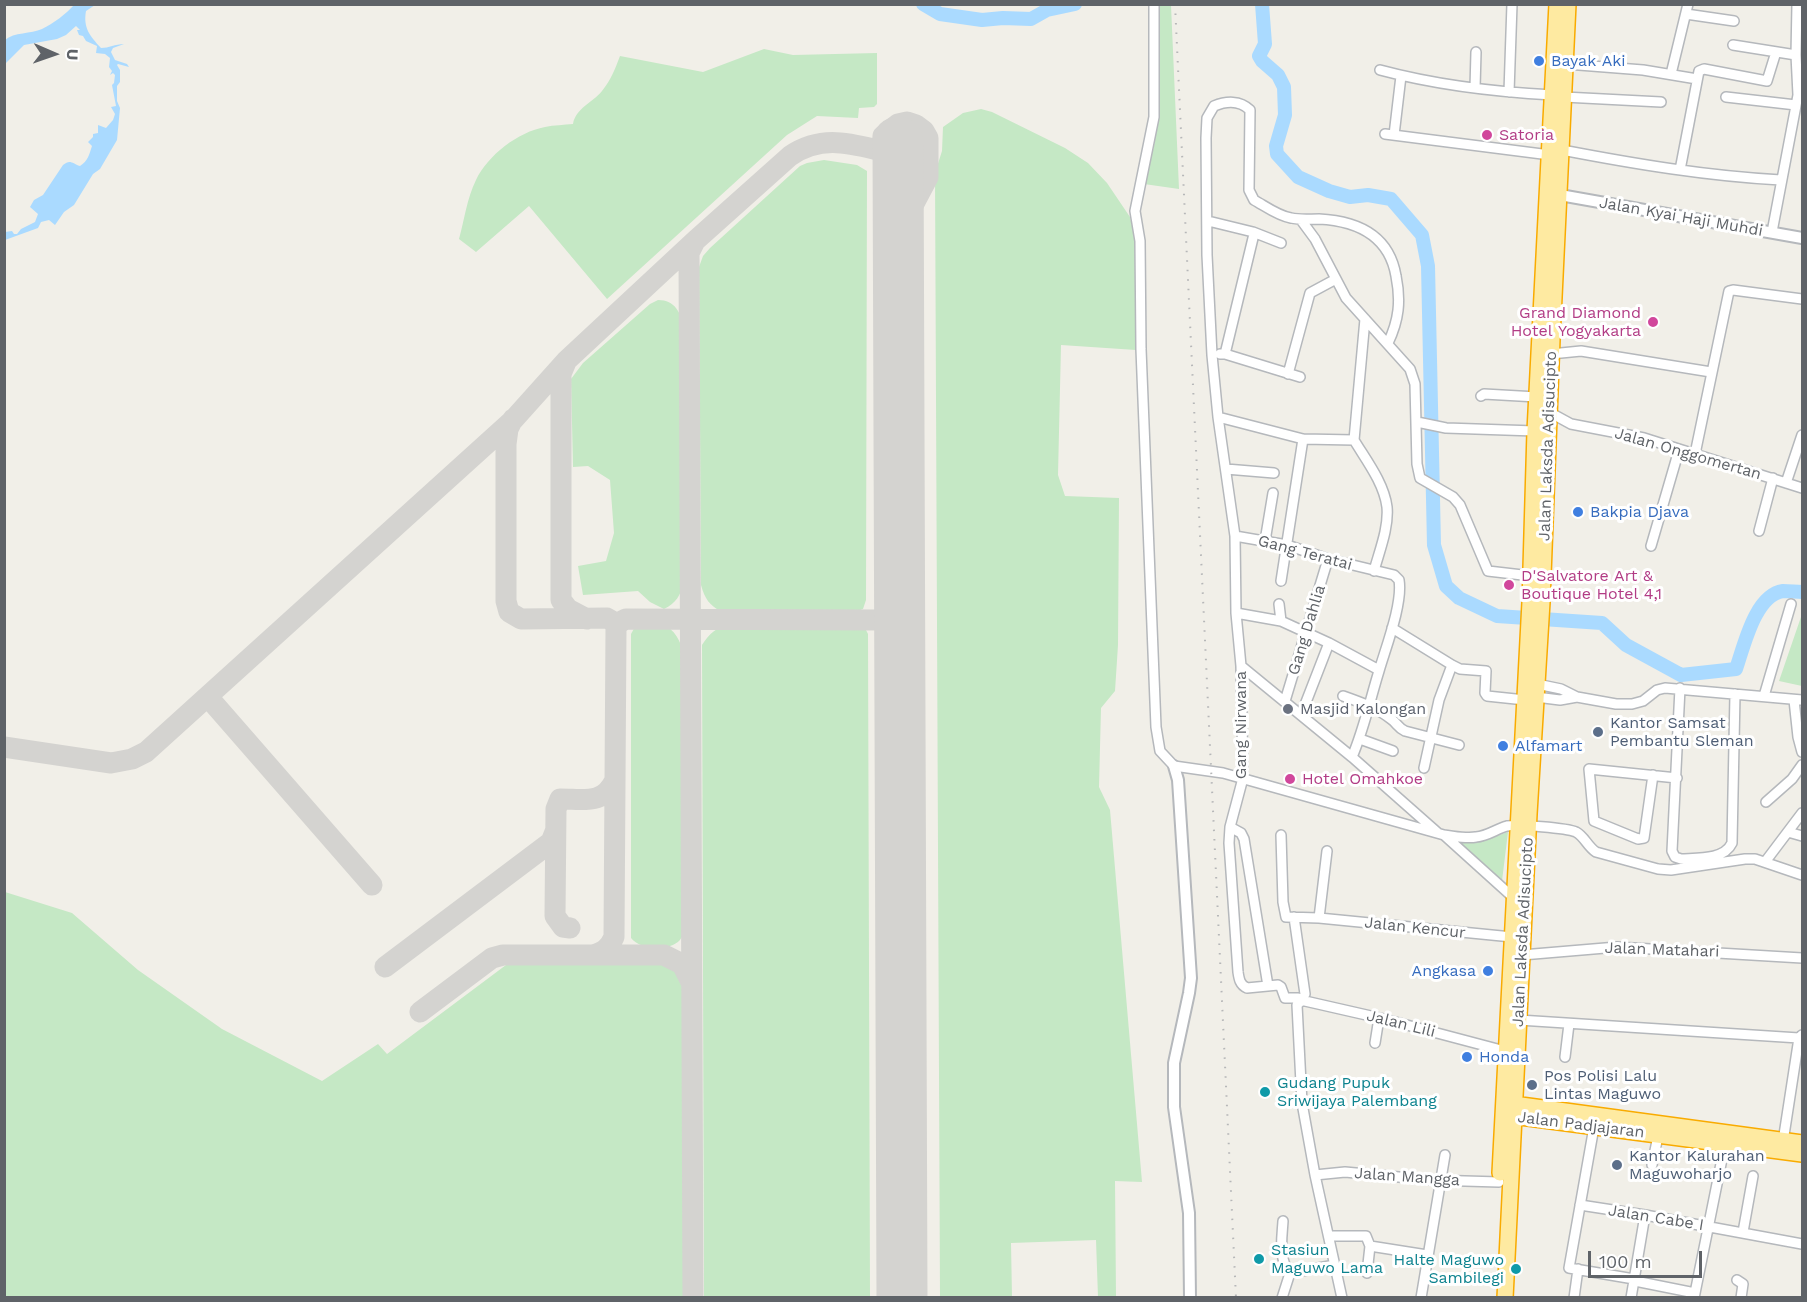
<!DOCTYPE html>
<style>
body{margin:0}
#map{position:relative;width:1807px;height:1302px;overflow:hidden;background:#f1efe8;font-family:"Work Sans",sans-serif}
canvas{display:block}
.frame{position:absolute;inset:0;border:6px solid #5f6368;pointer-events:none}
.north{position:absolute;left:24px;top:24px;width:60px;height:60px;-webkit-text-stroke:4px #fff;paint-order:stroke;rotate:92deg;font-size:16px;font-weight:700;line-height:24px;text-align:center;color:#5f6368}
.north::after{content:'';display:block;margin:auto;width:21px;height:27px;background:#5f6368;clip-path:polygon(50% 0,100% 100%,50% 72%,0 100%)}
.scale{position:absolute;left:1588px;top:1251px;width:114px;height:27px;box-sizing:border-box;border:3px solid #5f6368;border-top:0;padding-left:8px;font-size:18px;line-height:21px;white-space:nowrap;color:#5f6368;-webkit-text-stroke:4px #fff;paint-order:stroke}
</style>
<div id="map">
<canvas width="1807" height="1302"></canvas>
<div class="frame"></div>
<div class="north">U</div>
<div class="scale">100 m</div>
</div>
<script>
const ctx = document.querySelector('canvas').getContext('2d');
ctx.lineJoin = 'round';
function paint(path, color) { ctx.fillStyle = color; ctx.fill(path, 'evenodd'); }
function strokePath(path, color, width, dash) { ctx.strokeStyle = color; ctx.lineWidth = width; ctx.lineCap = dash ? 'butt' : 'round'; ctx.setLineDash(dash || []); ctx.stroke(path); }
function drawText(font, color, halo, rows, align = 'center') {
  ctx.font = font + ' "Work Sans",sans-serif'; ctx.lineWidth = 6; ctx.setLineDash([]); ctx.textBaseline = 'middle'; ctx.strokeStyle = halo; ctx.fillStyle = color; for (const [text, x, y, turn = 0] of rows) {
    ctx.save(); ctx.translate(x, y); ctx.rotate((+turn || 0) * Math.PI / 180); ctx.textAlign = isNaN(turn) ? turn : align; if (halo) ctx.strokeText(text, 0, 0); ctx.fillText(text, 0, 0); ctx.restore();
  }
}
paint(new Path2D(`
 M1157 5H1171L1179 189 1144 184 1154 146 1157 121Z
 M764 49 793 55 877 53V104L874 107 859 108 858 118 817 116 787 135 607 299 529 206 476 252 459 239C464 221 467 198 476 180 488 155 518 132 545 127 554 125 564 125 573 124 576 108 592 103 602 91 611 80 615 69 620 56L703 72Z
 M981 109 992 112 1065 148 1088 163 1107 183 1130 217 1135 240 1136 350 1061 345 1058 475 1065 496 1119 498 1118 645 1115 691 1101 708 1099 787 1110 810 1142 1182 1115 1181 1116 1297H1098L1096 1240 1011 1243 1012 1297H940L935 173 942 151 943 127 963 113Z
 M824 160 857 165 867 171 866 600 863 609 854 612H722C709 605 705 599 701 585L699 267 703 256 710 248 800 166 807 163Z
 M658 300C675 300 682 313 682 328L684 583C680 596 676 603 664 609L650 602 638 591 583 595 578 566 606 561 614 533 610 480 588 466 573 467 571 379 583 363 650 304Z
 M1802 614V686L1779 681Z
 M662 624C675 629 681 642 684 655L685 931C683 934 682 937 680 940 669 952 640 950 631 938V634L636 625Z
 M729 625 861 626 866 630 868 634 870 1297H704L702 645C710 633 715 628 729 625Z
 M1508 832 1502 881 1456 842 1491 838Z
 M5 892 72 913 138 970 222 1029 322 1081 378 1044 387 1054 510 962 568 965 669 963C679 969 682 975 685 986L686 1297H5Z`), '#c5e8c5');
paint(new Path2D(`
 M95 5 86 11C83 28 90 36 101 48 109 48 115 44 124 44L113 48 111 52 115 60 127 64 129 67 118 64 117 65 120 70V82L117 86V101L120 108 117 140 100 169 93 174 74 205 64 212 55 225 49 220 41 222 38 228 5 240 6 234 5 232 12 231 14 234H17L21 229 35 222 38 214 30 207 34 200 43 195 63 165C70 159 72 163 80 166 88 161 89 155 92 146L88 142 93 137V134L98 133V125L106 128 113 120 115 114 111 107 116 106 112 85 114 83 115 75 113 73 110 75 112 71 109 67 110 58 105 54 96 53 97 46 86 41 83 36 79 35 77 30H80L76 26 66 35 57 39 24 45 5 64V40C14 32 31 34 42 29 53 24 67 13 74 5Z`), '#aadaff');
strokePath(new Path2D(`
 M923 4 940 14 982 20 1003 18 1031 19 1047 10 1075 4
 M1262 4 1265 44 1259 56 1262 61 1278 75 1284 87 1285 115 1276 146 1277 154 1298 177 1329 191 1350 197 1368 195 1391 199 1422 235 1428 266 1434 545 1446 586 1459 598 1497 616 1602 623 1626 645 1681 675 1736 669C1744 646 1755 595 1783 591 1790 591 1796 592 1802 592`), '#aadaff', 14);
strokePath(new Path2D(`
 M898 173 882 151 883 136 898 124 907 122 916 125 924 131 928 138V177L899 232
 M566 362 561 374V600L568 609 587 619
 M513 419 508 429 506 444V601L509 612 521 619 607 618 614 622 616 628 614 937C609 948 604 952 593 955
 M879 620 888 616 899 600
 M616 628 620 622 626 619 879 620 889 624 900 635
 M208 697 372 885
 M4 747 111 763 132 759 146 752 514 419 566 361 696 240 790 156C821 135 848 143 882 151
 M570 928 563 927 555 916 556 809 560 799C585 799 603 805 615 780
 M385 967 551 842 555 832
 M420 1012 492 958 503 955H664L682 964 691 982
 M693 1298 689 253 695 241`), '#d4d3d0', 21);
strokePath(new Path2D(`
 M898 142 902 1298`), '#d4d3d0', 51);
const minor = new Path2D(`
 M1154 4V117L1135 211 1140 241 1141 349 1156 727 1160 751 1174 766 1223 773 1444 835 1516 900
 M1686 14 1734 21
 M1733 45 1796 55
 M1566 64 1643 70 1697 79
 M1380 70C1436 85 1495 92 1553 95
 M1671 74 1688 4
 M1475 88 1476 52
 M1509 92 1512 4
 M1564 97 1661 102
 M1726 97 1796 105
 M1385 134 1550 155
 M1394 135 1401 76
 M1562 150C1635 164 1707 176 1781 180
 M1680 170 1699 71 1704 69 1767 81 1776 52
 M1301 220 1315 239 1346 298 1410 369 1415 384 1417 464 1420 478 1453 497 1460 505 1488 571 1531 576
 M1208 221 1253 232 1281 243
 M1772 232 1798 95 1796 55 1797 4
 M1220 354H1225L1300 377
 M1225 354 1254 234
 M1551 354 1581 351 1711 372
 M1288 374 1310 293 1336 279
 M1481 396 1484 394 1537 397
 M1549 412 1571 424 1644 438 1802 488
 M1218 417 1303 439 1354 440
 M1417 422 1446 428 1535 431
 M1354 440C1366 460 1384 483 1387 507 1389 528 1379 552 1374 571
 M1354 440 1365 319
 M1695 454 1729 291 1733 290 1802 299
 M1226 469 1274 473
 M1786 483 1802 435
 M1759 531 1773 478
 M1235 536 1287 545 1328 559 1394 575 1399 580C1403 603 1386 647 1379 671 1370 700 1364 729 1352 757
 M1265 541 1273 493
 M1651 546 1679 450
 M1281 581 1303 439
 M1279 604 1281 621
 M1236 613 1281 621 1329 643 1379 670
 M1392 628 1452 665 1460 669 1486 671 1485 693 1487 696 1525 700
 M1241 666 1352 757 1438 833
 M1537 684 1561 689 1577 697
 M1680 688 1672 851 1675 857 1681 859C1698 858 1724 860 1732 843L1735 694
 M1343 696C1360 702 1377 708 1391 719 1397 723 1398 728 1405 731L1459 745
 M1764 696 1791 604
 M1536 697 1560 700 1577 697 1616 704H1632L1643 701 1657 690 1665 688 1802 700
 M1794 700 1798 737 1802 752
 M1285 701 1328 559
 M1301 715 1329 643
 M1360 739 1393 751
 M1424 768 1439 700 1452 665
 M1653 775 1644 838 1638 839 1594 821 1589 769 1677 778
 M1766 802 1792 779 1802 765
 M1230 827 1241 833 1244 839 1268 986
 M1788 832 1802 836
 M1281 835 1283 902 1286 917 1319 918 1512 937
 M1444 835C1454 836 1466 839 1476 837 1488 836 1496 829 1507 826 1517 824 1567 828 1576 832 1585 837 1587 846 1596 852L1658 869 1671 870 1745 859H1755L1802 875
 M1765 862 1802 813
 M1294 917 1305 994
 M1319 918 1327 851
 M1522 955 1617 947 1802 958
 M1301 1001 1298 998H1285L1281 987 1278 985 1247 988C1240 985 1239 979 1238 972L1229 843 1230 827 1243 778 1241 666 1236 613 1235 536 1218 417 1212 355 1207 255 1206 138 1207 118 1214 106C1226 101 1240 100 1250 110L1249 190 1254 200C1265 206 1278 216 1291 218 1300 220 1309 219 1319 219 1357 221 1389 235 1396 276 1401 301 1399 320 1388 343
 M1519 1020 1799 1038
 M1375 1043 1379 1018
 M1565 1057 1569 1024
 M1594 1127 1569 1268 1634 1279
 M1784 1135 1799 1038 1802 1035
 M1652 1165 1657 1141
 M1315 1175 1345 1172 1431 1180 1499 1182
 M1580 1205 1645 1215 1802 1244
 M1283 1221C1282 1238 1278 1259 1290 1273
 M1743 1232 1753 1176
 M1329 1236H1366L1370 1246 1367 1273
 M1370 1246 1427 1255
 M1737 1280 1743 1284 1741 1298
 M1635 1281 1695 1293
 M1282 1298 1290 1273 1335 1265
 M1342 1298 1315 1175 1302 1103 1297 1005 1301 1001H1305L1384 1019 1505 1051
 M1421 1298 1445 1155
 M1574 1298 1578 1269
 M1631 1298 1645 1215
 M1694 1298 1724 1149`);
const tertiary = new Path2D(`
 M1560 195 1802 238
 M1174 766 1178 780 1191 978 1189 993 1174 1063V1107L1189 1213 1190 1298`);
const trunk = new Path2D(`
 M1506 1103 1802 1143
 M1505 1115 1802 1154
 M1500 1173 1530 602 1535 431 1557 4
 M1505 1298 1529 814 1542 602 1552 339 1568 4`);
strokePath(minor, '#b5b8bc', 12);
strokePath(tertiary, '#b5b8bc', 14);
strokePath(trunk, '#f9ab00', 18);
strokePath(minor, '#fff', 9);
strokePath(tertiary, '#fff', 10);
strokePath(trunk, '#feeaa1', 15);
strokePath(new Path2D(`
 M1175 4 1236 1298`), '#b6b7b8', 2, [1.5, 8]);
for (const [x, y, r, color] of [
 [1539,61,6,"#3f7fe0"],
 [1487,135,6,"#d1479c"],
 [1653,322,6,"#d1479c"],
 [1578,512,6,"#3f7fe0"],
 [1509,585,6,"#d1479c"],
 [1288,709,6,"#6b7280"],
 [1598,732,6,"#5c6f8a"],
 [1503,746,6,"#3f7fe0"],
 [1290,779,6,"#d1479c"],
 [1488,971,6,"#3f7fe0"],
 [1467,1057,6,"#3f7fe0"],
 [1532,1085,6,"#5c6f8a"],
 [1265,1092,6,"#0f9aa8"],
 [1617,1165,6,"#5c6f8a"],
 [1259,1259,6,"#0f9aa8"],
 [1516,1269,6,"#0f9aa8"]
]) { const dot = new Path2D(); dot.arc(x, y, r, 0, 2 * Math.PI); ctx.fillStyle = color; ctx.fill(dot); strokePath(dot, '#fff', 2); }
drawText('16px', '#366cbe', '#fff', [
 ["Bayak Aki",1551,61],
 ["Bakpia Djava",1590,512],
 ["Alfamart",1515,746],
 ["Angkasa",1476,971,"right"],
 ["Honda",1479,1057]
], 'left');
drawText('16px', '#b23c85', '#fff', [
 ["Satoria",1499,135],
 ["Grand Diamond",1641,313,"right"],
 ["Hotel Yogyakarta",1641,331,"right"],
 ["D'Salvatore Art &",1521,576],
 ["Boutique Hotel 4,1",1521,594],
 ["Hotel Omahkoe",1302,779]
], 'left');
drawText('16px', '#5f6368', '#fff', [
 ["Jalan Kyai Haji Muhdi",1681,217,10],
 ["Jalan Laksda Adisucipto",1548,446,-88],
 ["Jalan Onggomertan",1688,454,16],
 ["Gang Teratai",1305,553,15],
 ["Gang Dahlia",1307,630,-73],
 ["Gang Nirwana",1241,725,-90],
 ["Jalan Kencur",1415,928,6],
 ["Jalan Laksda Adisucipto",1523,932,-87],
 ["Jalan Matahari",1662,950,2],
 ["Jalan Lili",1401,1024,14],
 ["Jalan Padjajaran",1581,1125,7],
 ["Jalan Mangga",1407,1177,4],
 ["Jalan Cabe I",1656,1218,9]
]);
drawText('16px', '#5b616d', '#fff', [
 ["Masjid Kalongan",1300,709]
], 'left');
drawText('16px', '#4e5e75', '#fff', [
 ["Kantor Samsat",1610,723],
 ["Pembantu Sleman",1610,741],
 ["Pos Polisi Lalu",1544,1076],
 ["Lintas Maguwo",1544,1094],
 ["Kantor Kalurahan",1629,1156],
 ["Maguwoharjo",1629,1174]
], 'left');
drawText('16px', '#0d838f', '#fff', [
 ["Gudang Pupuk",1277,1083],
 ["Sriwijaya Palembang",1277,1101],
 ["Stasiun",1271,1250],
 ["Maguwo Lama",1271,1268],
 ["Halte Maguwo",1504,1260,"right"],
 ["Sambilegi",1504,1278,"right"]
], 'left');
</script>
